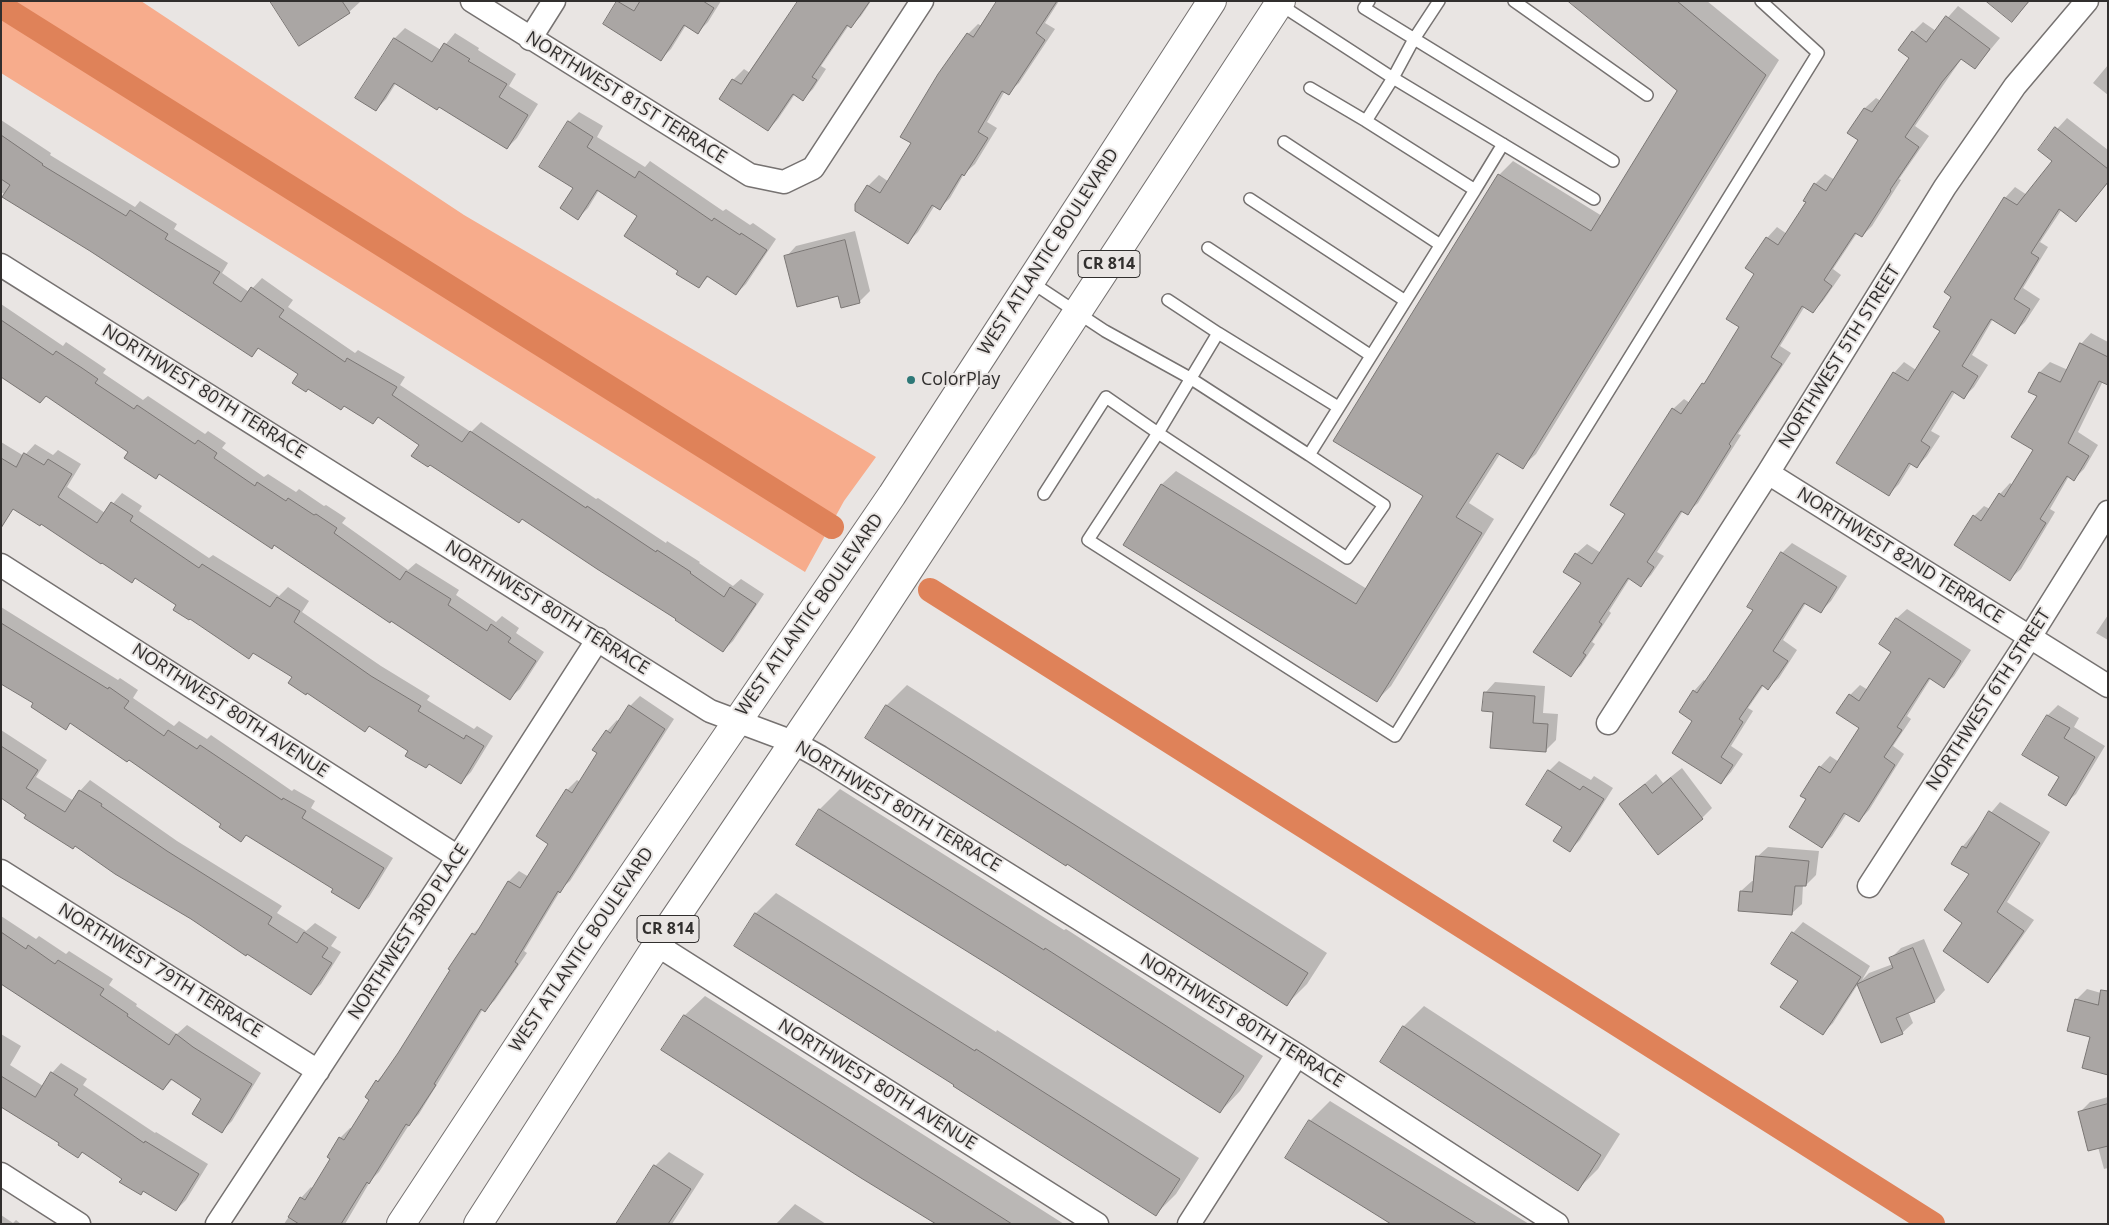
<!DOCTYPE html>
<style>
body{margin:0}
#map{position:relative;width:2109px;height:1225px;overflow:hidden;background:#e9e5e3;font-family:"Open Sans",sans-serif}
canvas{display:block}
.frame{position:absolute;inset:0;border:2px solid #312f2e;pointer-events:none}
</style>
<div id="map">
<canvas width="2109" height="1225"></canvas>
<div class="frame"></div>
</div>
<script>
const ctx = document.querySelector('canvas').getContext('2d');
ctx.lineJoin = 'round';
function paint(path, color) { ctx.fillStyle = color; ctx.fill(path, 'evenodd'); }
function strokePath(path, color, width, dash) { ctx.strokeStyle = color; ctx.lineWidth = width; ctx.lineCap = dash ? 'butt' : 'round'; ctx.setLineDash(dash || []); ctx.stroke(path); }
function drawText(font, color, halo, rows, align = 'center') {
  ctx.font = font + ' "Open Sans",sans-serif'; ctx.lineWidth = 4; ctx.setLineDash([]); ctx.textBaseline = 'middle'; ctx.strokeStyle = halo; ctx.fillStyle = color; for (const [text, x, y, turn = 0] of rows) {
    ctx.save(); ctx.translate(x, y); ctx.rotate((+turn || 0) * Math.PI / 180); ctx.textAlign = isNaN(turn) ? turn : align; if (halo) ctx.strokeText(text, 0, 0); ctx.fillText(text, 0, 0); ctx.restore();
  }
}
paint(new Path2D(`
 M1 1H141L464 215 876 457 844 501 805 572 1 73Z`), '#f7ac8c');
paint(new Path2D(`
 M272 1H359L360 2 349 12Z
 M619 1H721L708 22 698 32 686 25 671 49 661 59 605 24Z
 M799 1H871L861 16 851 26 849 25 821 66 826 69 813 89 803 99 795 94 778 119 768 130 721 99 733 80 744 69 750 73Z
 M999 1H1059L1045 23 1055 29 1019 83 1008 93 1005 91 987 122 997 128 975 164 964 174 950 198 939 209 935 205 918 232 908 242 857 204 868 186 879 175 889 182 913 143 968 34 978 24 982 26Z
 M1570 1H1707L1779 60 1536 454 1522 467 1500 454 1469 503 1494 519 1391 686 1377 700 1125 544 1162 484 1176 471 1367 589 1424 496 1499 175 1513 161 1602 216 1679 91Z
 M1988 1H2030L2012 21Z
 M1958 6 2000 38 1975 68 1962 58 1915 126 1929 136 1899 179 1901 180 1872 226 1862 236 1857 233 1833 269 1841 275 1823 301 1813 312 1805 306 1780 346 1791 353 1738 434 1741 435 1698 503 1687 513 1683 511 1657 552 1664 556 1651 575 1641 585 1630 578 1609 611 1611 613 1592 642 1595 644 1581 665 1570 676 1582 583 1565 571 1576 554 1587 544 1601 553 1626 514 1673 409 1684 399 1690 403 1710 376 1741 327 1767 238 1777 227 1787 234 1808 202 1815 184 1825 174 1835 180 1860 140 1849 133 1865 108 1876 98 1881 101 1911 57 1913 32 1923 22 1936 31Z
 M405 28 441 50 455 33 479 48 478 50 516 74 509 86 538 104 517 138 507 148 439 106 396 83 386 99 376 110 395 38Z
 M2108 65V95L2093 83Z
 M579 112 603 126 597 137 645 167 650 161 723 211 726 209 750 225 753 223 776 239 746 284 736 294 709 276 698 287 680 271 639 216 599 190 588 208 578 218 569 122Z
 M2067 118 2108 150V183L2076 220 2062 209 2040 242 2048 247 2023 288 2040 299 2025 322 2015 332 1993 319 1972 355 1988 365 1974 387 1964 397 1955 392 1931 431 1940 436 1927 456 1917 467 1912 463 1899 484 1889 494 1894 373 1904 362 1916 370 1941 331 1953 296 2005 198 2015 187 2027 195 2054 161 2039 149Z
 M1 120 51 153 50 155 135 207 140 201 177 224 174 229 228 263 222 273 249 292 262 278 293 300 288 307 355 353 358 350 405 377 400 385 471 432 481 422 596 499 598 498 666 543 667 541 700 562 699 563 733 586 741 579 764 594 733 641 723 651 379 417 373 422 260 347 252 355 1 192Z
 M855 231 870 291 860 301 842 306 839 294 786 257 796 246Z
 M1 304 63 346 66 342 106 369 103 373 143 400 148 396 205 434 208 431 226 443 222 448 264 477 268 474 296 492 299 489 324 506 326 505 346 518 342 523 408 570 416 563 459 590 456 595 496 622 502 616 519 628 516 633 544 652 520 689 510 698 275 544 272 547 160 473 156 478 130 452 47 395 1 375Z
 M2091 333 2108 342V384L2103 381 2078 432 2098 445 2084 469 2074 479 2069 476 2050 509 2055 512 2021 569 2010 579 1974 516 1984 506 1990 509 2000 494 2010 483 2013 485 2034 450 2038 396 2030 392 2040 372 2050 362 2068 370 2081 344Z
 M1 442 24 456 35 444 53 455 58 450 81 464 67 487 105 513 122 493 142 506 139 511 209 558 213 555 279 596 288 587 309 601 302 612 381 666 430 696 427 700 474 729 477 726 493 736 471 772 461 782 370 726 365 731 294 677 254 652 249 657 136 577 132 581 42 523 1 501Z
 M1792 543 1847 576 1831 601 1820 612 1806 603 1783 640 1797 650 1779 678 1768 688 1764 685 1748 708 1753 711 1731 746 1743 754 1731 772 1721 783 1694 720V691L1704 680 1706 682 1754 610 1782 553Z
 M1 607 118 680 120 678 138 690 133 698 174 726 179 721 207 739 211 735 292 791 294 789 315 801 311 808 393 858 369 897 359 907 335 888 247 834 241 840 223 824 129 759 71 722 66 728 35 703 1 682Z
 M1907 609 1971 650 1954 676 1944 686 1931 678 1907 716 1911 719 1893 746 1904 754 1869 810 1859 821 1847 813 1832 836 1822 847 1808 799 1820 767 1830 756 1839 762 1861 728 1850 695 1860 685 1868 690 1893 652 1896 619Z
 M2108 615V640L2096 633Z
 M1495 682 1545 686 1543 713 1558 714 1556 740 1545 751 1494 711 1485 693Z
 M907 685 1327 953 1307 984 1287 1004 1067 863 867 737 887 705Z
 M640 696 674 719 570 881 562 888 524 951 527 953 495 1000 485 1010 483 1009 419 1114 409 1125 379 1172 371 1180 345 1224H284L301 1198 311 1187 313 1189 332 1159 340 1138 350 1128 353 1129 371 1100 377 1081 388 1070 452 970 450 968 473 934 483 924 509 881 519 871 529 877 550 843 567 790 577 780 580 782 598 753 594 750 607 731 617 720 619 722 630 706Z
 M2058 705 2079 718 2074 727 2105 746 2076 794 2065 804 2060 776 2024 755 2048 715Z
 M1 730 47 760 36 777 74 801 80 791 90 780 177 841 282 906 277 913 306 931 315 923 337 937 331 946 341 952 321 984 311 994 1 797Z
 M1559 761 1591 780 1594 776 1613 788 1580 840 1570 850 1549 771Z
 M1682 768 1712 808 1702 818 1621 804 1656 774 1663 783Z
 M840 789 1064 930 1066 929 1263 1056 1240 1091 1220 1112 998 969 798 844 820 809Z
 M2000 802 2050 832 2007 902 2034 920 1998 971 1988 981 1970 874 1953 863 1963 846Z
 M1768 847 1819 851 1816 875 1806 885H1803L1802 904 1791 914 1741 891 1752 881H1755L1757 857Z
 M776 893 996 1032 997 1030 1199 1158 1176 1194 1156 1214 956 1084 735 946 756 913Z
 M1 916 36 939 39 936 66 954 69 951 113 979 109 985 137 1004 136 1006 177 1034 187 1025 261 1073 232 1121 222 1131 203 1098 173 1079 163 1089 1 984Z
 M1803 922 1870 966 1862 980 1869 973 1893 964 1891 958 1901 948 1924 939 1945 990 1935 1001 1908 1011 1913 1023 1902 1033 1858 984 1833 1023 1823 1033 1799 981 1773 964 1793 933Z
 M2087 989 2108 995 2091 1036 2076 1000Z
 M705 996 1064 1224H939L684 1016Z
 M1424 1006 1620 1134 1598 1169 1578 1189 1382 1061 1404 1026Z
 M1 1034 21 1046 10 1065 43 1086 52 1073 61 1063 87 1079 83 1085 155 1133 156 1132 208 1164 186 1200 176 1210 144 1190 140 1194 123 1178 84 1151 78 1157 61 1143 1 1106Z
 M2108 1097V1168L2104 1169 2098 1147 2080 1112 2090 1102Z
 M1330 1101 1529 1224H1393L1310 1121Z
 M669 1152 704 1174 672 1224H618L655 1166Z
 M795 1204 826 1224H776Z
 M1 1215 13 1223 16 1220 21 1224H1Z`), '#0003');
strokePath(new Path2D(`
 M1 6 832 527
 M930 590 1933 1224`), '#df8259', 24);
const building = new Path2D(`
 M270 1H342L350 13 299 46Z
 M617 1 634 11 640 1H703L714 8 698 34 684 25 661 61 603 24Z
 M798 1H870L851 28 847 25 812 77 817 80 803 101 793 94 768 131 719 99 732 79 741 84Z
 M997 1H1057L1036 33 1045 40 1009 95 1002 91 978 132 988 138 964 176 962 174 940 210 932 205 908 244 855 211V204L867 185 880 193 911 143 900 137 938 74 967 33 973 37Z
 M1568 1H1677L1766 75 1523 469 1497 453 1456 517 1482 533 1377 702 1123 545 1161 484 1356 604 1423 496 1333 441 1498 174 1591 231 1677 91Z
 M1986 1H2029L2012 22Z
 M1946 16 1990 49 1975 69 1961 59 1942 82 1905 137 1919 147 1890 190 1891 191 1862 237 1855 233 1824 280 1832 286 1813 313 1802 306 1771 357 1782 364 1729 444 1731 446 1688 515 1681 511 1647 562 1654 567 1641 587 1628 578 1599 622 1602 624 1583 653 1586 655 1571 677 1533 652 1581 583 1563 572 1575 553 1592 564 1625 514 1610 505 1672 408 1681 414 1702 383 1704 384 1739 327 1726 319 1754 274 1745 268 1766 237 1778 245 1806 202 1803 201 1814 183 1826 191 1858 140 1847 133 1864 108 1872 112 1909 58 1898 50 1912 31 1926 42Z
 M394 38 432 62 444 43 470 59 468 61 507 84 499 97 528 115 507 149 439 107 437 110 394 83 376 111 355 98Z
 M568 121 593 137 587 147 635 178 639 171 712 221 714 218 740 235 741 233 767 250 736 295 707 276 699 288 676 274 678 271 624 236 637 216 597 190 578 220 560 208 573 188 539 167Z
 M2055 127 2108 169V182L2076 222 2059 209 2031 253 2039 258 2014 299 2030 309 2015 334 1991 319 1962 366 1978 376 1964 399 1952 391 1921 441 1930 447 1917 468 1909 463 1889 496 1836 463 1893 372 1908 381 1940 331 1933 327 1951 297 1944 292 2004 197 2017 205 2052 161 2038 150Z
 M1 135 43 164 42 165 126 216 130 210 168 234 165 239 220 272 213 283 241 302 251 287 284 310 279 317 345 362 347 358 397 387 392 395 462 442 470 431 586 508 587 506 656 552 657 550 691 572 690 573 724 597 730 587 756 604 723 652 675 620 676 619 597 569 522 519 519 523 430 465 428 467 411 456 419 445 378 417 373 424 344 406 341 410 308 389 306 392 292 383 298 374 258 348 252 357 90 251 2 197 10 185 1 179Z
 M845 240 860 303 841 308 838 296 797 307 784 256Z
 M1 320 53 355 56 351 82 368 98 379 95 383 134 409 137 405 195 444 198 440 217 453 214 458 255 486 257 482 286 501 288 498 314 515 316 514 337 528 334 533 400 580 406 571 451 599 448 605 487 631 491 624 511 638 508 642 536 661 510 700 391 621 390 623 274 545 272 549 159 474 156 479 124 458 128 452 46 396 40 403 1 377Z
 M2080 343 2108 357V385L2099 381 2068 443 2089 456 2074 481 2067 476 2040 519 2046 523 2010 581 1954 545 1973 515 1981 521 1999 493 2004 497 2033 450 2011 437 2037 396 2028 392 2039 372 2060 382Z
 M24 453 44 465 48 459 72 474 58 497 97 523 111 502 133 516 130 521 199 568 202 564 270 607 277 597 300 611 294 622 371 676 421 706 418 711 464 739 466 735 484 746 461 784 429 764 426 768 405 756 408 751 369 726 365 732 307 693 306 695 288 683 292 677 253 653 249 659 190 619 189 620 173 610 176 605 135 578 132 583 102 563 101 564 41 524 40 526 13 509 1 528V458L16 467Z
 M1781 552 1837 587 1821 613 1804 603 1773 651 1788 661 1768 690 1762 685 1739 719 1743 722 1721 757 1733 765 1721 784 1672 753 1692 721 1679 712 1693 690 1697 693 1753 610 1747 607Z
 M1896 618 1961 661 1944 688 1929 678 1897 727 1902 730 1884 757 1895 765 1873 800 1859 822 1844 813 1822 848 1789 827 1806 799 1800 796 1819 766 1830 773 1859 728 1836 713 1849 694 1859 701 1891 652 1879 644Z
 M1 623 108 689 109 687 129 701 124 708 164 736 168 730 197 749 200 745 282 800 283 798 306 811 302 818 384 868 359 909 331 892 333 889 246 835 241 842 219 827 221 824 129 760 127 762 70 723 66 730 31 707 33 703 1 684Z
 M1484 692 1535 696 1533 723 1548 724 1546 752 1490 748 1493 712 1482 711Z
 M629 705 665 729 560 893 558 891 515 962 518 964 485 1012 481 1009 434 1084 436 1085 409 1126 406 1124 369 1184 367 1182 341 1224H299L288 1217 300 1197 305 1200 330 1159 327 1157 339 1137 344 1140 369 1100 365 1097 376 1080 378 1082 398 1053 450 970 448 969 472 933 475 935 508 881 520 888 548 844 536 836 566 789 572 793 597 753 592 750 606 730 610 733Z
 M886 705 1308 973 1287 1006 1067 864 1066 866 865 738Z
 M2047 715 2070 728 2064 738 2095 757 2066 806 2048 795 2059 777 2022 755Z
 M1 746 38 770 26 788 65 812 79 790 102 804 101 806 167 851 272 917 268 924 297 943 304 932 328 948 322 957 332 963 311 995 247 954 246 956 191 919 115 874 75 846 73 849 24 818 26 815 1 798Z
 M1548 770 1580 790 1583 786 1604 799 1570 852 1553 841 1562 827 1526 805Z
 M1671 778 1703 819 1658 855 1619 804 1645 784 1652 793Z
 M819 809 1044 950 1045 948 1244 1076 1220 1113 997 970 796 845Z
 M1989 811 2040 843 1997 912 2024 931 1988 983 1943 951 1962 923 1944 910 1969 874 1951 864 1962 846 1966 848Z
 M1756 856 1809 861 1806 886H1795L1792 915 1738 911 1740 891 1752 892Z
 M755 913 975 1051 976 1049 1180 1179 1156 1216 953 1086 954 1085 734 946Z
 M1 932 26 949 28 945 55 964 58 960 104 989 100 995 128 1014 127 1016 169 1045 176 1034 193 1047 252 1084 222 1133 192 1114 201 1099 171 1079 163 1090 1 984Z
 M1792 932 1861 977 1823 1035 1780 1007 1798 981 1771 964Z
 M1913 948 1935 1002 1896 1018 1903 1034 1881 1043 1857 984 1893 968 1889 958Z
 M2101 990 2108 991V1075L2082 1068 2090 1037 2067 1031 2075 999 2098 1005Z
 M684 1015 908 1158 1012 1224H936L861 1178 661 1050Z
 M1403 1026 1601 1155 1578 1191 1380 1062Z
 M51 1072 78 1089 74 1095 144 1143 145 1141 199 1174 176 1211 143 1191 141 1195 119 1182 122 1179 82 1152 78 1158 58 1145 59 1143 1 1107V1076L35 1097Z
 M2108 1104V1146L2088 1151 2078 1112Z
 M1309 1120 1477 1224H1391L1285 1158Z
 M654 1165 691 1189 668 1224H616Z`);
paint(building, '#aaa6a4');
strokePath(building, '#7a7674', 1);
const lane = new Path2D(`
 M1369 1 1364 8 1613 161
 M1439 1 1414 39 1393 78 1594 199
 M1514 1 1647 95
 M1310 88 1366 121
 M1284 142 1439 244
 M1475 190 1503 144
 M1250 199 1404 300
 M1208 248 1370 355
 M1031 282 1105 331 1190 378 1309 455
 M1168 300 1218 333
 M1338 407 1218 333 1158 433 1088 540 1395 736 1818 53 1761 1
 M1044 494 1106 397 1158 433 1347 558 1384 505 1309 455 1475 190 1366 121 1393 78 1279 4`);
const street = new Path2D(`
 M472 1 750 175 784 182 813 168 922 1
 M530 39 554 1
 M1 265 710 711 793 742 820 757 1297 1055 1557 1224
 M1768 473 2108 686
 M1 565 458 857
 M1608 723 1768 473 1945 187 2015 86 2087 1
 M1 871 318 1071
 M1869 886 2030 637 2108 512
 M657 945 1097 1224
 M1 1174 79 1224
 M217 1224 458 857 598 639
 M1189 1224 1297 1055`);
const primary = new Path2D(`
 M401 1224 590 937 892 495 1212 1
 M478 1224 657 945 864 638 1281 1`);
strokePath(lane, '#767271', 14);
strokePath(street, '#767271', 25);
strokePath(primary, '#767271', 30);
strokePath(lane, '#fff', 11);
strokePath(street, '#fff', 22);
strokePath(primary, '#fff', 28);
for (const [x, y, r, color] of [
 [911,380,5,"#2e7877"]
]) { const dot = new Path2D(); dot.arc(x, y, r, 0, 2 * Math.PI); ctx.fillStyle = color; ctx.fill(dot); strokePath(dot, '#e9e5e3', 2); }
for (const [x, y, w] of [
 [1109,264,62],
 [668,929,62]
]) { const box = new Path2D(); box.roundRect(x - w / 2, y - 13.5, w, 27, 4); ctx.fillStyle = '#e9e5e3'; ctx.fill(box); strokePath(box, '#312f2e', 1); }
drawText('bold 16px', '#312f2e', null, [
 ["CR 814",1109,264],
 ["CR 814",668,929]
]);
drawText('18px', '#312f2e', '#e9e5e3', [
 ["NORTHWEST 81ST TERRACE",626,98,32],
 ["WEST ATLANTIC BOULEVARD",1049,252,-57],
 ["NORTHWEST 5TH STREET",1840,357,-58],
 ["NORTHWEST 80TH TERRACE",204,392,32],
 ["NORTHWEST 82ND TERRACE",1900,556,32],
 ["NORTHWEST 80TH TERRACE",547,608,32],
 ["WEST ATLANTIC BOULEVARD",810,615,-55],
 ["NORTHWEST 6TH STREET",1989,700,-57],
 ["NORTHWEST 80TH AVENUE",230,711,33],
 ["NORTHWEST 80TH TERRACE",898,807,31],
 ["NORTHWEST 3RD PLACE",409,932,-57],
 ["WEST ATLANTIC BOULEVARD",582,950,-56],
 ["NORTHWEST 79TH TERRACE",160,971,32],
 ["NORTHWEST 80TH TERRACE",1242,1021,32],
 ["NORTHWEST 80TH AVENUE",877,1085,32]
]);
drawText('18px', '#312f2e', '#e9e5e3', [
 ["ColorPlay",921,380]
], 'left');
</script>
